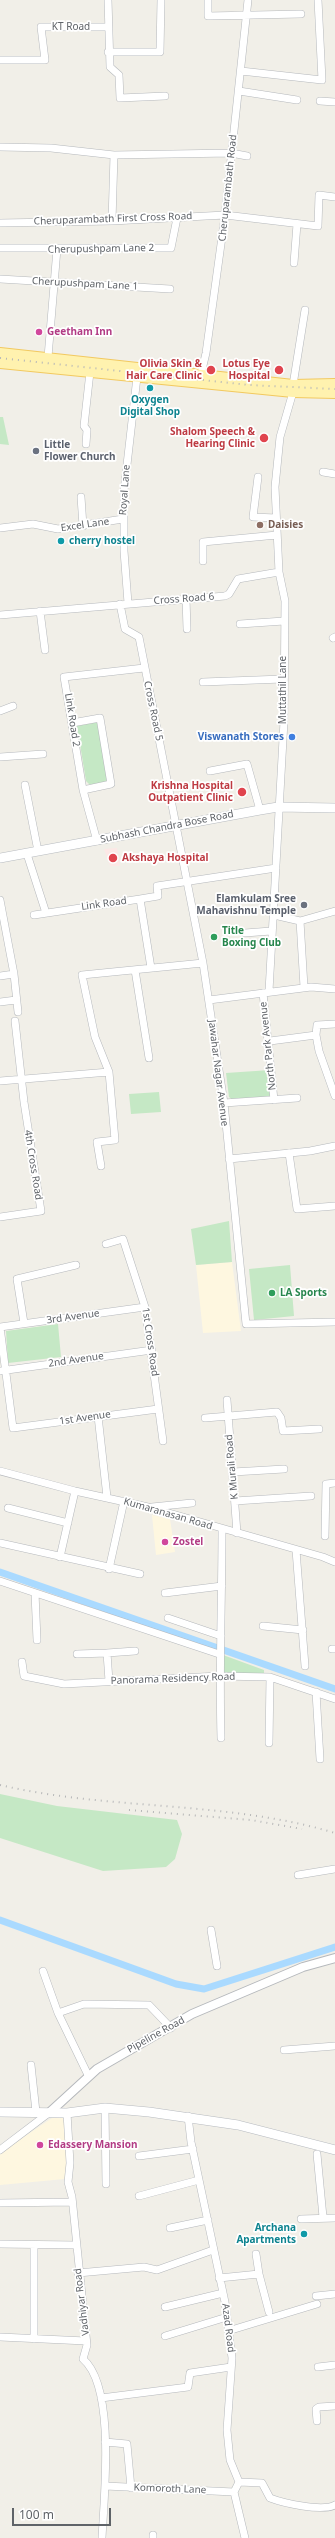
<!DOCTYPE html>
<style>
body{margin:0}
#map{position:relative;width:335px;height:2538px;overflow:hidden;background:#f1efe8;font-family:"Noto Sans",sans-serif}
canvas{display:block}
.scale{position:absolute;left:12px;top:2508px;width:99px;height:18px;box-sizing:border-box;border:2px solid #5f6368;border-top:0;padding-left:5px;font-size:12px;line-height:14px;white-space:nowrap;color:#5f6368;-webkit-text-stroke:3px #fff;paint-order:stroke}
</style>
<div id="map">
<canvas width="335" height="2538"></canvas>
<div class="scale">100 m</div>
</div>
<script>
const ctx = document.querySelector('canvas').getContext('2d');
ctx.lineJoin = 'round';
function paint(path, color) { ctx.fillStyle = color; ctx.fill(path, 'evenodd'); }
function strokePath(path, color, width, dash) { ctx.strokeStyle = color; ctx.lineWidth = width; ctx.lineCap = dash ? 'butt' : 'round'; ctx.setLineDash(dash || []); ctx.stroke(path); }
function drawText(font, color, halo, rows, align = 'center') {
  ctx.font = font + ' "Noto Sans",sans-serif'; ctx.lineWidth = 3.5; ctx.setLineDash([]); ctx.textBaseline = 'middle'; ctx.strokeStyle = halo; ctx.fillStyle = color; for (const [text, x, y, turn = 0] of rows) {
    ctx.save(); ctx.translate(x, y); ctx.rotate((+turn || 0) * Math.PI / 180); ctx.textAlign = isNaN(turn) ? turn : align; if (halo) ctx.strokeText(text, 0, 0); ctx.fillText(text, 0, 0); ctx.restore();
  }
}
paint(new Path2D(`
 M232 1262 241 1331 203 1333 196 1265Z
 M152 1515 170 1519 175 1552 156 1555Z
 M63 2117 68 2163 65 2179 0 2185V2153L52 2118Z`), '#fef7e0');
paint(new Path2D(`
 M117 848 120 866H110L104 849Z`), '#fce8e6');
paint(new Path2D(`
 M0 417H3L9 445 0 444Z
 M98 722 108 777 106 783 91 786 86 781 77 726Z
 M270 1070 272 1093 268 1098 233 1100 229 1097 226 1073Z
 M159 1092 161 1112 131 1114 129 1094Z
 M229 1221 232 1262 196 1265 191 1229Z
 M290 1265 294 1316 254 1320 249 1269Z
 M58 1324 61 1357 8 1363 6 1331Z
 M223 1655 264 1670V1674L226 1673 222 1671Z
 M0 1794 57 1806 177 1820 182 1834 175 1859 166 1867 103 1871 0 1838Z`), '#c5e8c5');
strokePath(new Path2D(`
 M0 1572 335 1689
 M0 1920 176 1984 204 1989 335 1947`), '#aadaff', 7);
const minor = new Path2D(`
 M108 0 110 67 119 75 120 98 165 96
 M208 0V16L301 14
 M108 52H160L161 0
 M0 60H45L41 27H108
 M241 71 322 80 318 0
 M239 91 297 100
 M320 101 335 102
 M0 147 51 148 114 155 231 153 247 156
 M112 221 114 155
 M0 223 112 221 225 215 318 226 319 195 335 197
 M0 248H171L177 218
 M294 263 297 224
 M0 279 170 289
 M48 357 57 249
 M201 374 206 353 225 215 248 0
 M293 385 305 310
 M86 444 87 430 84 426 90 372
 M323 472 335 474
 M258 477 253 517 276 518
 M81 497 83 526
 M0 528 33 524 58 529 123 519
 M203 561V542L277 535
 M186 598 187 629
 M128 603 124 551V491L137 377
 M120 604 125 629 139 637 203 963 224 1103 246 1324 335 1322
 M40 611 45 650
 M0 615 225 596 229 594 238 579 279 572
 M240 624 284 621
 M333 638 335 637
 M203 682 283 679
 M0 711 13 706
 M72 723 100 718 111 784 83 790
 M0 757 43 754
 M210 771 247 764 260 810
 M25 785 38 851
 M97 841 83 790 64 677 144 668
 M27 854 46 913
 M140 899 158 896 157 886 276 868
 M0 900 14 974 18 1012
 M34 915 140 899 151 968
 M274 915 300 921 335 911
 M300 921 304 987
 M245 933 271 931
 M135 970 149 1058
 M0 976 14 974
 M269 991 284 721 285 601 279 572 275 487 280 437 293 392
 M263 993 274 1100
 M209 1000 311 987 335 989
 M0 1002 16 1000
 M316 1035 317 1025 335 1024
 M270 1041 316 1035 319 1051 335 1096
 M0 1081 109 1072
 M224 1103 297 1098
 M289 1153 297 1209 335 1206
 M229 1159 310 1151 335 1146
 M101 1166 97 1142 115 1140 109 1072 95 1037 82 975 203 963
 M0 1217 41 1211 24 1102 15 1021
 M106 1244 123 1239 145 1307 163 1441
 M24 1323 17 1279 76 1265
 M0 1327 13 1428 158 1409
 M0 1327 145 1307
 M0 1371 152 1350
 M227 1400 237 1533
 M98 1416 107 1497
 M205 1418 277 1412 281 1418 283 1431 319 1429
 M0 1471 75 1491 148 1507 323 1557 335 1562
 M233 1472 284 1469
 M235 1501 311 1496
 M152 1507 192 1503
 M8 1508 68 1523
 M325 1536 326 1484 335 1483
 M0 1543 140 1574
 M296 1550 305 1666
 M60 1557 75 1491
 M109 1569 124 1501
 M0 1581 219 1654
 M35 1593 37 1640
 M165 1593 222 1586
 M168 1618 221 1636
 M263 1626 303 1630
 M332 1649H335
 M77 1654 107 1653
 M22 1662 24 1676 64 1684 219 1676 270 1677 335 1699
 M109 1681 107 1653 135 1651
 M316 1692 320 1759
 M221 1738C219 1668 222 1599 222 1529
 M269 1743 270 1677
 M298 1875 335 1869
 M211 1930 217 1966
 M43 1971 58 2013 88 2075
 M58 2013 84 2004 149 2005 171 2028
 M284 2050 335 2046
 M31 2065 36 2112
 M105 2108 106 2184
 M67 2113 70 2163 68 2182 72 2197 87 2345 83 2359C116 2387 104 2497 102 2538
 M188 2116 191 2142 225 2302 232 2358 227 2430 230 2460 239 2482 234 2492 245 2538
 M0 2150 50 2112
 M317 2154 323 2217
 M139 2156 193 2149
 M139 2196 199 2180
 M0 2203 72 2202
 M301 2219 335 2218
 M170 2228 208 2220
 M0 2244 75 2245
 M34 2245V2339
 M78 2273 144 2267 157 2270 213 2250
 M259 2274 269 2312
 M219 2278 259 2274 256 2254
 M316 2296 335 2294
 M165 2307 223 2293
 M228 2331 317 2304
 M165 2336 227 2317
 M0 2337 86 2341
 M318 2367 335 2365
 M101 2398 188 2387 190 2373 231 2367
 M317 2421 316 2409 319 2407 335 2406
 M105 2442 127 2444 131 2488
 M239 2482 262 2483 270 2498C283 2503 322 2512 335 2505
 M105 2486 234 2492
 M153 2535V2538`);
const tertiary = new Path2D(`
 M50 2112 97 2069 192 2014 303 1967 335 1958`);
const secondary = new Path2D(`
 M0 858 260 810 278 807 335 808
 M0 2112 67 2113 105 2108 149 2112 238 2125 335 2150`);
const primary = new Path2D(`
 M0 353 293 385 335 384
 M0 363 293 392 335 393`);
strokePath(minor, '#b5b8bc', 8);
strokePath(tertiary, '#b5b8bc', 10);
strokePath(secondary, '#b6babf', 10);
strokePath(primary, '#f2c960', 12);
strokePath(minor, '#fff', 7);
strokePath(tertiary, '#fff', 8);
strokePath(secondary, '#fff', 9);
strokePath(primary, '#fff2af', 10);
strokePath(new Path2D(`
 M0 358 249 385 335 389
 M0 1785C111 1811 226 1800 335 1833
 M129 1810 251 1820 302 1829`), '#b6b7b8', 2, [1, 5]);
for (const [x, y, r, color] of [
 [39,332,4,"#d1479c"],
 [211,370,5,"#e0444e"],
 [279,370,5,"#e0444e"],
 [150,388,4,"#0f9aa8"],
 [264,438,5,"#e0444e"],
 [36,451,4,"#6b7280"],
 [260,525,4,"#8d6e63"],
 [61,541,4,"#0f9aa8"],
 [292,737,4,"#3f7fe0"],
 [242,792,5,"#e0444e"],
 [113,858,5,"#e0444e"],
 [304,905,4,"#6b7280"],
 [214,937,4,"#2e9e5b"],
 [272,1293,4,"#2e9e5b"],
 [165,1542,4,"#d1479c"],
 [40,2145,4,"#d1479c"],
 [304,2234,4,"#0f9aa8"]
]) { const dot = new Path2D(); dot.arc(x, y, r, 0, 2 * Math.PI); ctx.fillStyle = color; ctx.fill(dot); strokePath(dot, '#fff', 1.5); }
drawText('10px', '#5f6368', '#fff', [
 ["KT Road",71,27],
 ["Cheruparambath Road",228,188,-84],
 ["Cheruparambath First Cross Road",113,219,-2],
 ["Cherupushpam Lane 2",101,249,-1],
 ["Cherupushpam Lane 1",85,284,3],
 ["Royal Lane",125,490,-86],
 ["Excel Lane",85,525,-8],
 ["Cross Road 6",184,599,-4],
 ["Muttathil Lane",283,690,-90],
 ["Cross Road 5",153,711,78],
 ["Link Road 2",72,720,81],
 ["Subhash Chandra Bose Road",167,827,-11],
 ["Link Road",104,904,-8],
 ["North Park Avenue",268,1046,-96],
 ["Jawahar Nagar Avenue",218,1073,83],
 ["4th Cross Road",33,1165,81],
 ["3rd Avenue",73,1317,-8],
 ["1st Cross Road",150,1342,82],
 ["2nd Avenue",76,1360,-8],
 ["1st Avenue",85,1418,-8],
 ["K Murali Road",232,1467,-95],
 ["Kumaranasan Road",168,1514,16],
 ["Panorama Residency Road",173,1679,-2],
 ["Pipeline Road",156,2035,-29],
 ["Vadhiyar Road",82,2302,-97],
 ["Azad Road",228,2328,83],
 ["Komoroth Lane",170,2489,2]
]);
drawText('bold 10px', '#b23c85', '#fff', [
 ["Geetham Inn",47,332],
 ["Zostel",173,1542],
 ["Edassery Mansion",48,2145]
], 'left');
drawText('bold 10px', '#be3a42', '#fff', [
 ["Olivia Skin &",202,364],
 ["Hair Care Clinic",202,376],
 ["Lotus Eye",270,364],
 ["Hospital",270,376],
 ["Shalom Speech &",255,432],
 ["Hearing Clinic",255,444],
 ["Krishna Hospital",233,786],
 ["Outpatient Clinic",233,798],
 ["Akshaya Hospital",122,858,"left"]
], 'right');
drawText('bold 10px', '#0d838f', '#fff', [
 ["Oxygen",150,400],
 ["Digital Shop",150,412],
 ["cherry hostel",69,541,"left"],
 ["Archana",296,2228,"right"],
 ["Apartments",296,2240,"right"]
]);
drawText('bold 10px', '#5b616d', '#fff', [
 ["Little",44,445],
 ["Flower Church",44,457],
 ["Elamkulam Sree",296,899,"right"],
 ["Mahavishnu Temple",296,911,"right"]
], 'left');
drawText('bold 10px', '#785e54', '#fff', [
 ["Daisies",268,525]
], 'left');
drawText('bold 10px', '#366cbe', '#fff', [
 ["Viswanath Stores",284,737]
], 'right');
drawText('bold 10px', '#27864d', '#fff', [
 ["Title",222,931],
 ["Boxing Club",222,943],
 ["LA Sports",280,1293]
], 'left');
</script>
